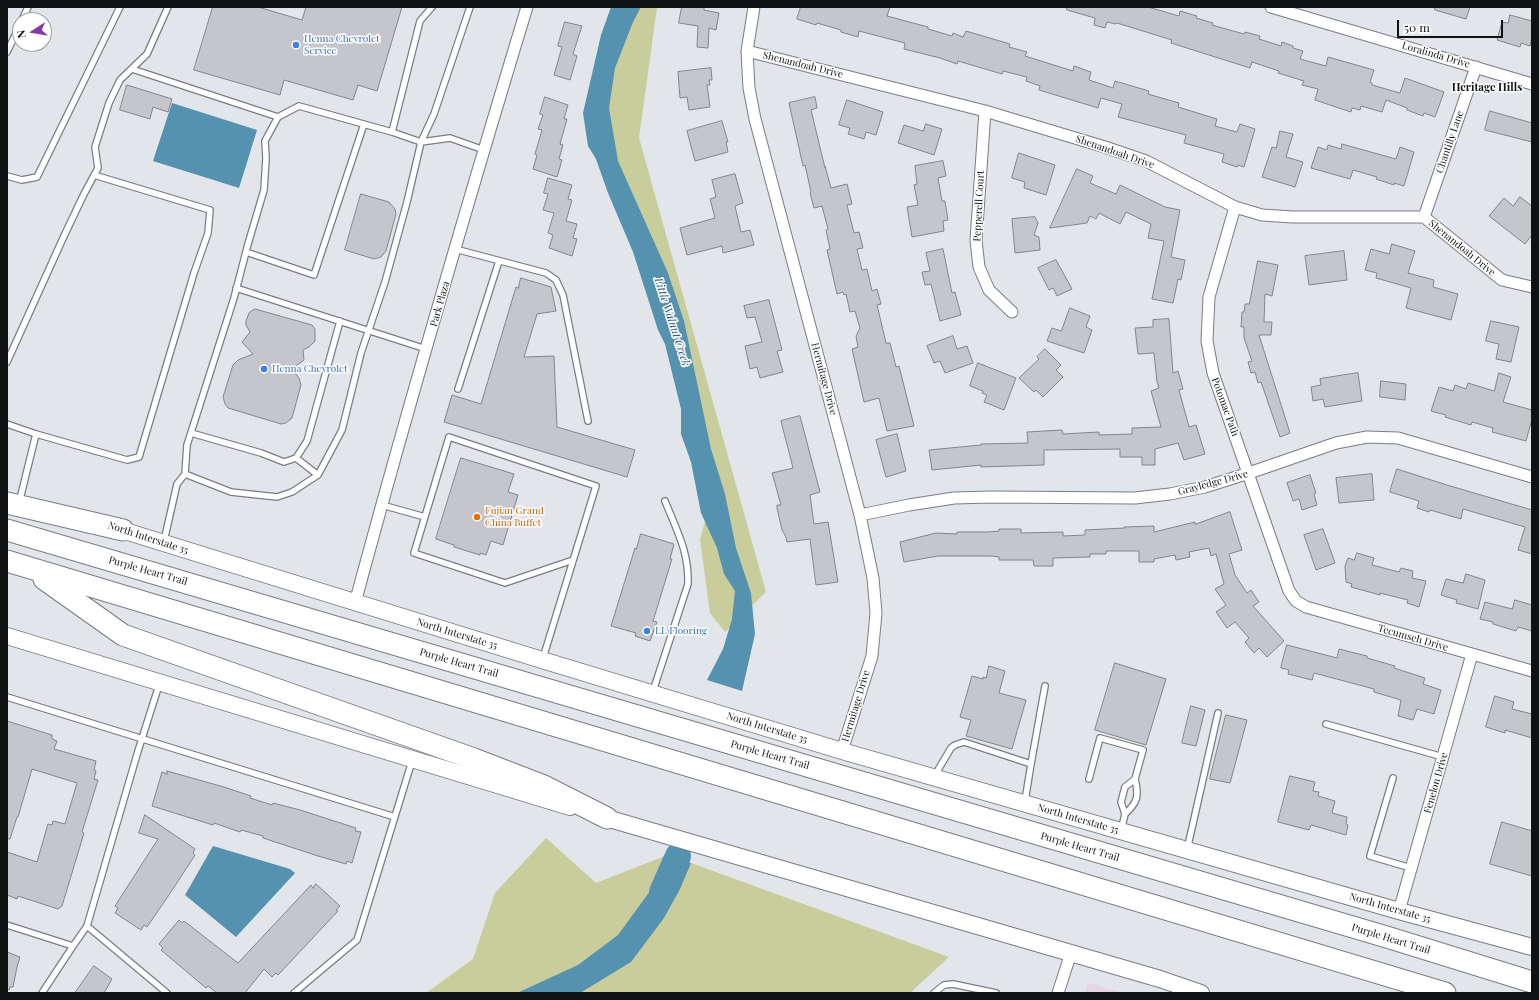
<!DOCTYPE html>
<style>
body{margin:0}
#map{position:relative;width:1539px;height:1000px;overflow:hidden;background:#e2e5ea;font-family:"Playfair Display",serif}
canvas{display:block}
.frame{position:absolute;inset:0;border:8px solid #101113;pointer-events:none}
.north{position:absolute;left:12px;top:12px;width:40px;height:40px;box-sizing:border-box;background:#fff;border:1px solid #9fa0a1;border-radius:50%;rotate:258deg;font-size:11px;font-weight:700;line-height:16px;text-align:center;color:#101113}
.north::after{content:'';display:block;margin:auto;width:14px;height:18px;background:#8739a9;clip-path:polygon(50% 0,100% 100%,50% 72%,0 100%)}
.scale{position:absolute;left:1397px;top:20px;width:106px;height:18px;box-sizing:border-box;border:2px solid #101113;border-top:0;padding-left:5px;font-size:12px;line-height:14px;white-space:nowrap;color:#101113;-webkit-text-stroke:3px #fff;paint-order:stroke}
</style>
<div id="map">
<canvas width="1539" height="1000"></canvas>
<div class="frame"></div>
<div class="north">N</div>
<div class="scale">50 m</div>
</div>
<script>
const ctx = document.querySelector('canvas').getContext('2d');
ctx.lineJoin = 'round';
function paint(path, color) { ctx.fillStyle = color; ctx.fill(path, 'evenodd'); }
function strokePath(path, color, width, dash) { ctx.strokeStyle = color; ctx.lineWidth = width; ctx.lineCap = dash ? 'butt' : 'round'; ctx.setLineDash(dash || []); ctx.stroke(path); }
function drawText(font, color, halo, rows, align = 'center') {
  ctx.font = font + ' "Playfair Display",serif'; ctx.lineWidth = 3; ctx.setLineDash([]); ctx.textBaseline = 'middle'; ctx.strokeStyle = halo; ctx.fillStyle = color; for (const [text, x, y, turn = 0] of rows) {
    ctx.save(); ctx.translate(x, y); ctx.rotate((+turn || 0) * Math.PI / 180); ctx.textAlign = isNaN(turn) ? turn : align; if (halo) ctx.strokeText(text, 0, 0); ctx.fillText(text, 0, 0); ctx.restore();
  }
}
paint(new Path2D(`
 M1088 983 1123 993H1085Z`), '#e9d4e2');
paint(new Path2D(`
 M615 7H657L639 138 766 592 725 632 710 613 700 539 706 518 679 381 643 260 585 122Z
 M546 838 596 883 665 856 691 863 949 957 910 993H426L473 959 495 893Z`), '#c8cd9b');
paint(new Path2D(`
 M611 7H641L633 22 615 68 609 108 618 161 668 273 684 321 711 449 725 494 736 548 751 593 755 634 742 691 707 680 723 649 732 619 735 591 724 574 717 548 701 513 691 462 681 434V409L665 344 658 330 633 252 608 193 596 159 588 146 583 113 601 35Z
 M172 103 257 130 239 188 153 161Z
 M213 846 290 869 295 873 236 937 185 895Z
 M665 856 691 863 680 889 664 918 631 962 580 993H517L578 965 618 935 653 887Z`), '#5492b0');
strokePath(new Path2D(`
 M662 892 678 856`), '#5492b0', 26);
const building = new Path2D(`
 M213 7H258L302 20 306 7H402L377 91 358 85 353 100 284 80 280 95 194 70Z
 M682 7H704V10L719 13 716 30 709 28 708 48 697 47 698 26 679 23Z
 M801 7H890L887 16 928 27V29L952 36 953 33 963 37 966 31 1010 44 1009 47 1027 52 1025 56 1073 71 1074 66 1091 72 1089 80 1113 88 1115 81 1149 91 1148 94 1179 103 1178 107 1217 119 1215 126 1237 132 1240 124 1255 129 1244 167 1238 165 1237 167 1222 162 1224 154 1184 143 1186 135 1118 117 1122 104 1101 98 1098 108 1039 90 1040 86 1026 81 1027 77 1003 71 1002 74 958 61 957 64 940 58 904 49 905 43 859 31 858 37 841 32V30L817 23 816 25 797 19Z
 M1067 7H1148L1179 16 1180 11 1197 16 1196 18 1213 23 1212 25 1244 34 1245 32 1260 36 1259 39 1281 46 1282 42 1293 46V48L1303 51 1300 59 1326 66 1328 57 1374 70 1370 82 1372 83V85L1400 93 1405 78 1444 92 1435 117 1424 113 1423 116 1407 110V108L1386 100 1382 112 1361 106 1360 110 1352 108 1351 112 1315 100 1318 89 1302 85 1304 81 1278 73 1279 71 1252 62 1250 68 1171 43 1172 40 1117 23 1116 24 1107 22 1105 28 1094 25 1095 18 1067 10Z
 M1435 7H1470L1466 19 1435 10Z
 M1510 15 1532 21V37L1530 46 1521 43 1520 47 1497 40 1502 22 1508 23Z
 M565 22 582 26 573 54 577 56 570 80 554 75 562 47 558 46Z
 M711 68 712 80H709L710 85H707L710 107 689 110 687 97 680 98 678 72Z
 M127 85 172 99 168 112 153 107 150 119 120 110Z
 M545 97 568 105 564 119H567L560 144 563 145 559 159 562 160 557 177 533 169 537 155 535 154 542 130 538 129 543 115 540 114Z
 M815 97 817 108 811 110 825 168V166L831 188 847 184 852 204 847 205 854 233 859 232 863 248 857 249 862 270 867 269 872 291 877 289 881 304 877 305 886 343H890L896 367 899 366 914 426 887 431 879 398 864 402 852 349 858 347 856 336 860 328 855 311 850 312 846 294 844 295 843 292 837 294 827 250 830 249 826 230 828 229 822 206 814 208 810 193 811 192 805 165 803 166 789 103Z
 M847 100 883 112 876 135 866 132 864 139 848 134 850 128 839 125Z
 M1490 111 1532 123V142L1485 130Z
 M722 121 728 142H726L728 152 695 161 687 131Z
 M926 124 942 129 934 155 898 143 904 125 923 131Z
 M1280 131 1293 134 1286 157 1303 162 1295 187 1262 177 1272 147 1276 148Z
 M1342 144 1396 159 1400 147 1414 152 1404 186 1394 183V185L1376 179 1377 177 1353 170 1350 179 1311 168 1318 147 1327 150 1328 145 1341 149Z
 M1019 153 1055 165 1046 195 1024 188 1025 182 1012 178Z
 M943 161 946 176 938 178 942 201H945L948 220 943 221 944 231 912 237 907 207 918 205 914 185 917 184 915 166Z
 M1077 169 1093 176 1090 183 1116 194 1120 185 1165 207 1180 210 1171 257 1185 260 1181 280 1178 279 1173 303 1152 299 1164 241 1148 238 1151 224 1126 212 1120 224 1099 213 1096 219 1090 216 1087 223 1050 228Z
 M735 174 743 203 735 206 741 232 750 230 754 245 723 253 722 246 687 255 680 228 715 218 710 199 716 197 712 180Z
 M548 178 572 185 568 199 572 200 566 221 577 224 573 238 577 239 572 256 549 248 553 235 548 233 554 213 543 210 548 194 544 193Z
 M361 194 389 202 395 209 396 214 386 251 381 257 374 259 345 250Z
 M1520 197 1532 206V235L1525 244 1489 216 1504 198 1513 206Z
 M1035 217 1038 223 1034 235 1039 237 1040 250 1015 253 1012 219Z
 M1392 244 1415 251 1408 273 1434 280 1433 287 1458 294 1451 320 1406 308 1411 288 1376 278 1377 273 1365 270 1371 249 1389 254Z
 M943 249 952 293 955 292 961 315 940 321 931 284 925 285 922 272 930 271 926 253Z
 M1344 251 1347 280 1309 285 1305 256Z
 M1056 260 1072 289 1057 296 1053 288 1049 290 1038 268Z
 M1258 261 1278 265 1272 296 1265 294 1264 322H1272L1271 335H1259L1290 433 1280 437 1261 382 1258 383 1255 372 1251 373 1248 362 1252 361 1244 338V327H1241L1242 312H1244L1245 304H1249Z
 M521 278 551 287 556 311 537 314 524 357 554 356 557 427 635 450 627 477 444 422 452 395 481 404 516 287 518 288Z
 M769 300 782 350 777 351 783 372 760 378 757 367 750 369 745 346 762 342 755 317 747 318 744 306Z
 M1070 308 1090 316 1086 327 1092 330 1084 353 1047 341 1052 328 1061 331Z
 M255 309 312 325 315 329V341L309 347 303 350 304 360 292 369 299 378 301 385 292 418 286 423 281 424 228 408 225 404 223 397 233 365 238 360 253 354 242 342 250 332 246 325V321L249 313Z
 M1169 319 1173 373 1178 371 1183 389 1179 390 1189 427 1196 425 1205 454 1184 460 1178 443 1155 449V465H1142V457H1120V449L1044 450V465L981 467V465L932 470 929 450 981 445V444L1028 443 1027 432 1062 430 1063 434 1099 432V435L1132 434V428L1161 427 1151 391 1159 388 1157 382 1154 353 1138 354 1135 328 1153 327V320Z
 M1491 321 1519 327 1511 362 1496 359 1499 344 1486 341Z
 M953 336 957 349 967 346 973 363 945 373 940 361 934 363 927 346Z
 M1045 349 1061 365 1056 370 1063 377 1043 397 1036 390 1034 392 1019 378 1039 359 1037 357Z
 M978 363 1016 378 1004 410 984 402 987 395 982 393 983 391 970 386Z
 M1358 373 1362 401 1325 407 1323 399 1313 401 1311 387 1321 385 1320 379Z
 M1499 373 1511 377 1503 402 1532 410V419L1526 441 1492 432 1493 428 1472 422 1471 425 1445 417 1446 415 1431 411 1439 387 1453 391 1455 385 1466 389 1468 383 1494 391Z
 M1381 381 1406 384 1405 400 1380 397Z
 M800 416 820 492 810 495 814 524 828 522 838 582 816 585 810 539 787 542 786 537 782 530 777 508V505H781L772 473 793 468 781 421Z
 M897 434 906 471 886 477 876 440Z
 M461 458 514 474 508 492 518 495 503 545 491 541 486 555 480 553V555L454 547V545L436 539Z
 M1397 469 1447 485 1532 510V554L1518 550 1525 527 1463 509 1461 519 1430 510 1429 512 1417 508 1419 501 1390 492Z
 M1372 474 1374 500 1339 503 1336 478Z
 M1310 475 1316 493 1314 494 1317 505 1302 510 1299 499 1293 501 1287 483Z
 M1230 512 1242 550 1229 554 1235 575 1247 593 1251 590 1259 602 1253 606 1284 641 1267 657 1259 648 1254 653 1245 642 1249 638 1235 622 1227 628 1216 612 1226 605 1215 589 1224 584 1216 554 1211 556 1209 548 1189 552 1190 557 1176 560 1175 555 1154 559V562H1139V551H1106V554H1090V557L1053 558V566H1034L1033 560H999V557L991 556H938L904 562 900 542 936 533 957 534V532H988L999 531V529H1021V533L1063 532V536L1085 535V530L1125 528 1124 527 1154 526V532L1195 522V524Z
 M1323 529 1335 563 1316 570 1304 535Z
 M641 534 674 544 670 559H672L653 621 657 622 650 641 635 636 636 633 611 626 635 548 636 549Z
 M1357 553 1374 558 1372 565 1399 572 1401 568 1413 571 1412 578 1426 581 1419 607 1407 603 1408 600 1380 593V595L1351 587 1352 584 1346 582 1345 566 1348 558 1354 560Z
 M1466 574 1485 580 1478 609 1456 603 1457 600 1441 595 1446 579 1463 583Z
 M1515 600 1532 605V631L1518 627 1516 631 1493 624V622L1480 619 1485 602 1512 609Z
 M1287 645 1337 658 1339 649 1367 656V658L1395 666 1394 668 1425 678 1423 684 1441 690 1434 714 1417 709 1413 720 1398 716 1401 700 1374 692V689L1314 673 1312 680 1288 674 1289 670 1281 668Z
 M1115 663 1166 679 1146 745 1095 730Z
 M989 666 1005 671 999 693 1026 700 1012 749 966 736 971 720 960 717 972 676 983 679V677L986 678Z
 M1495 696 1514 702 1512 709 1532 714V738L1505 730V733L1486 727Z
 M1191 706 1205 710 1196 746 1182 743Z
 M1226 715 1247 720 1230 783 1210 779Z
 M7 721 52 735V739L57 741 54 749 96 761 94 770 96 771 94 779 98 780 82 832 84 833 62 906 58 909 18 896 17 899 7 895V852L37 862 48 824 52 825 53 821 65 824 77 783 32 769 18 817H17L10 839H7Z
 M167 771 224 787 251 796 250 798 272 805 273 803 300 810 356 828 355 831 361 832 352 863 347 861 346 864 318 856 263 838V836L241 830 240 832 214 823 213 825 152 806 162 772 167 774Z
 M1290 776 1315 782 1313 791 1319 792 1318 796 1335 801 1332 813 1347 817 1346 824 1348 825 1346 835 1311 825 1309 830 1278 822Z
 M145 815 195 849 193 853 195 855 173 889 147 927 144 925 141 930 115 913 118 908 115 906 158 839 139 833Z
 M1502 822 1532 831V876L1490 864Z
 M316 884 340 906 336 910 338 911 278 975 276 973 272 977 264 969 245 993H217L208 986 206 988 161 950 163 948 159 944 179 920 182 923 184 921 238 963 311 885 313 888Z
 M7 952 20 957 17 967 13 987H10L9 990 7 989Z
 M94 966 112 979 104 993H75Z`);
paint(building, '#c4c6cc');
strokePath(building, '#83858a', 1);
const service = new Path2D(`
 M22 20 28 7
 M7 52 20 25
 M132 69 278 117
 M421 142 434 114 470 7
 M421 142 450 138 484 150
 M7 176 22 180 37 177 120 7
 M455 249 546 273 556 280 563 295 588 421
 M246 252 314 275 364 124
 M236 288 426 349
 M7 362 64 236 84 194 98 168 95 147 109 103 120 80 147 54 168 7
 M458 389 499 261
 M7 424 36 434 20 499
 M191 433 261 453 284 462 296 458 307 441 340 321
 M36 434 127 460 139 457 194 273 208 233 210 210 94 175
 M296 458 318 475
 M185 474 187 445 234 298 248 244 264 190 266 158 265 141 278 117 299 106 392 132
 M382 505 425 517
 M164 541 177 484 185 474 231 492 277 497 292 492 318 475 342 430 361 353 385 282 407 202 421 142 392 132 420 21 432 7
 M543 658 596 486 449 437 414 553 505 583 573 560
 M653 691 688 584C689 552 677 531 665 501
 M7 697 395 817
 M1326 724 1443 757
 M1031 764 1045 686
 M935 775 951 748 955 745 964 742 1031 764 1025 801
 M1393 778 1370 856 1411 868
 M1089 779 1100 738 1143 750 1135 779
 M1121 831 1125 814 1121 802 1125 787 1135 779C1139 796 1138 802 1125 814
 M1187 850 1218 713
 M7 925 73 946 87 926 138 751 159 685
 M87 926 167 993
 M42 993 73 946
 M294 993 357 940 412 761
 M934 993 944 985 953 984 996 993`);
const minor = new Path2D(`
 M754 7 747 51 749 88 755 119 860 515 873 578 876 613 872 656 842 751
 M1271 7 1532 84
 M747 51 985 111 1105 147 1146 161 1235 207 1262 215 1293 217H1424L1502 280 1532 287
 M985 111 976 240 979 267 989 290 1012 312
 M1235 207 1209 297 1207 341 1213 373 1289 591 1296 601 1306 607 1532 671
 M1424 217 1476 67
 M860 515 909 505 954 498 991 497 1135 498 1170 494 1205 487 1249 473 1336 443 1367 437 1398 438 1532 477
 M355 603C409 403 467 205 527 7
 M1399 911 1472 654
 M1058 993 1071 953`);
const secondary = new Path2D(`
 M112 527 542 660 842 751 1399 911 1532 947
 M7 636 570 807
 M596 815 1160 979 1201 993`);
const motorway = new Path2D(`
 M7 503 123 530
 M7 530 1390 938 1532 982
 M7 561 1445 993
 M44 579 123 635 474 759 544 786 607 818`);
strokePath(service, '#7a7d82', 8);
strokePath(minor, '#7a7d82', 13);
strokePath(secondary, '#7a7d82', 18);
strokePath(motorway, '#7a7d82', 23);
strokePath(service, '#fff', 5.5);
strokePath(minor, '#fff', 11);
strokePath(secondary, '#fff', 16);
strokePath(motorway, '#fff', 21);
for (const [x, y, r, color] of [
 [296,45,4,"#3f7fe0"],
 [264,369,4,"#3f7fe0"],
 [477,517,4,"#e8710a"],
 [647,631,4,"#3f7fe0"]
]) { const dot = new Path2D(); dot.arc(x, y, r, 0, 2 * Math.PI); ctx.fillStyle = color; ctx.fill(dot); strokePath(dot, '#fff', 1.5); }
drawText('10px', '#366cbe', '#fff', [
 ["Henna Chevrolet",304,39],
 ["Service",304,51],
 ["Henna Chevrolet",272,369],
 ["LL Flooring",655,631]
], 'left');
drawText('10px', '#101113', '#fff', [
 ["Loralinda Drive",1436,55,16],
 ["Shenandoah Drive",803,65,14],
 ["Chantilly Lane",1450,142,-71],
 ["Shenandoah Drive",1115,152,19],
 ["Pepperell Court",979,206,-87],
 ["Shenandoah Drive",1462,248,39],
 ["Park Plaza",440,304,-74],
 ["Hermitage Drive",824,379,75],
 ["Potomac Path",1225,407,70],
 ["Grayledge Drive",1213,483,-15],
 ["North Interstate 35",148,538,18],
 ["Purple Heart Trail",148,571,16],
 ["North Interstate 35",457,634,17],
 ["Tecumseh Drive",1413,638,16],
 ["Purple Heart Trail",459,663,16],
 ["Hermitage Drive",856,706,-73],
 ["North Interstate 35",767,728,17],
 ["Purple Heart Trail",770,755,16],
 ["Fenelon Drive",1436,783,-74],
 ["North Interstate 35",1078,819,16],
 ["Purple Heart Trail",1080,847,16],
 ["North Interstate 35",1390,908,16],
 ["Purple Heart Trail",1391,939,17]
]);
drawText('10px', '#c56008', '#fff', [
 ["Fujian Grand",485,511],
 ["China Buffet",485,523]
], 'left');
drawText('bold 11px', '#101113', '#fff', [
 ["Heritage Hills",1487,88]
]);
drawText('italic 11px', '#1e5167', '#fff', [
 ["Little Walnut Creek",672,322,72]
]);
</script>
